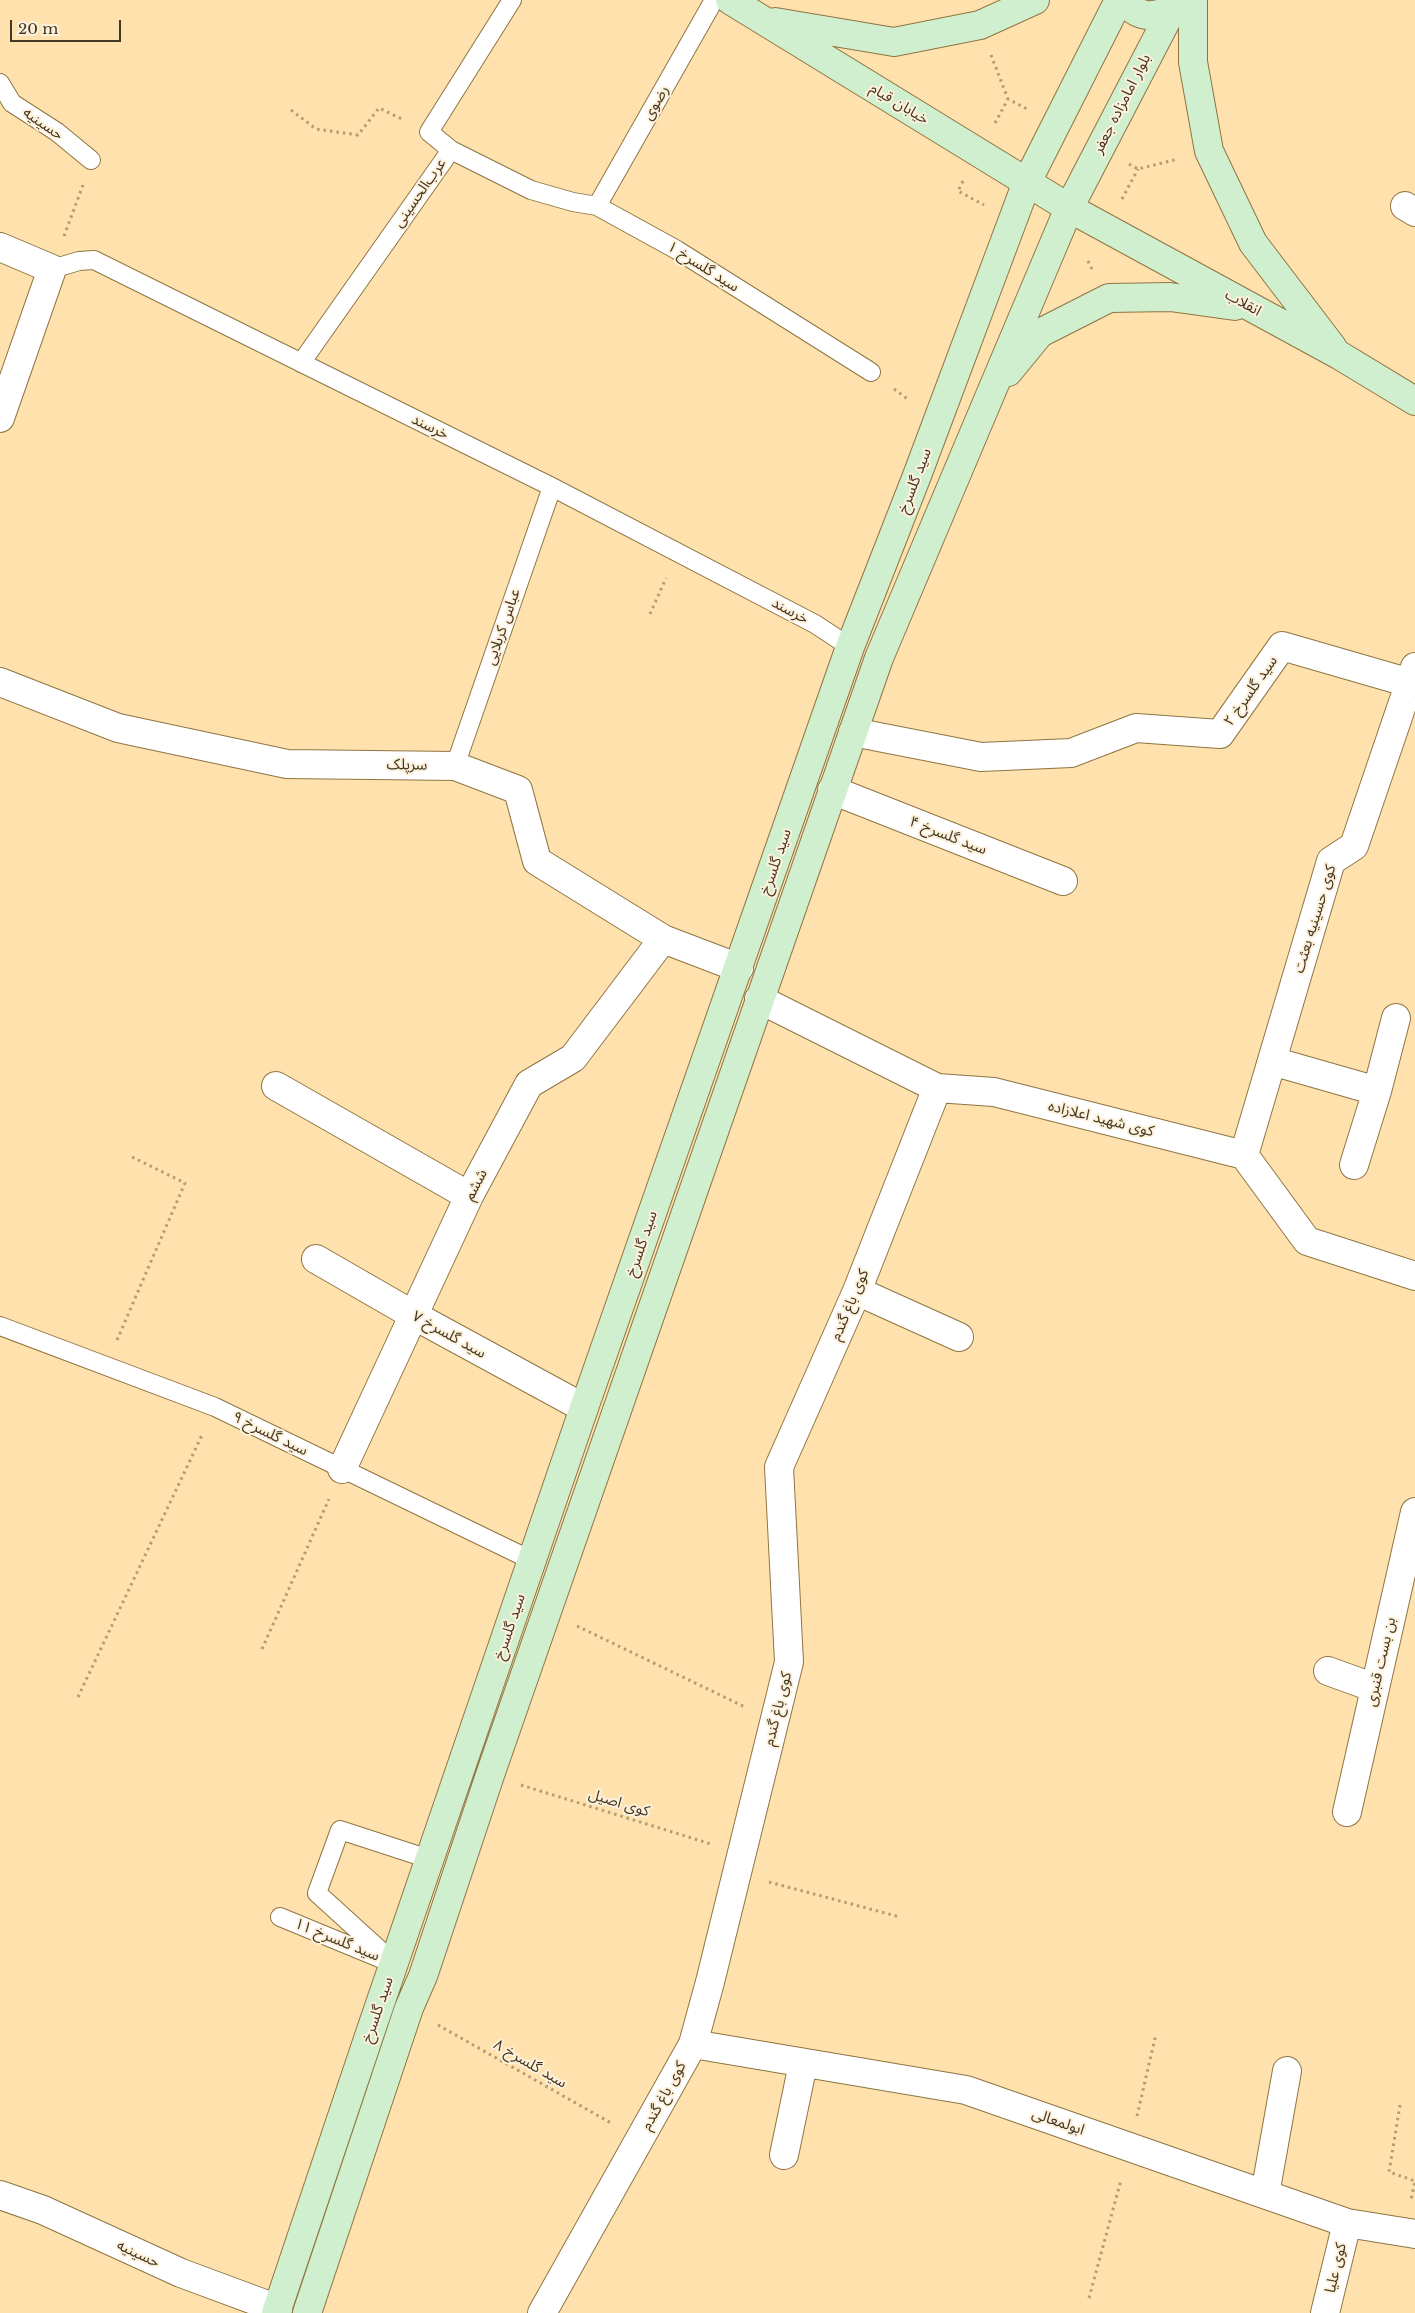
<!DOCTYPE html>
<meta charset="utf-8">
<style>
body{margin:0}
#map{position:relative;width:1415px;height:2313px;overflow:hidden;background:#fee1ac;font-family:"Libre Baskerville",serif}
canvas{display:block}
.scale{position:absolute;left:10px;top:20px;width:111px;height:22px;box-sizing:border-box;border:2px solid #433722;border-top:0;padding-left:6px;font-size:15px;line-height:18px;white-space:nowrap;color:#433722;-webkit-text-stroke:4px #fdf1dc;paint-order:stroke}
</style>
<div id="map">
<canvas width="1415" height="2313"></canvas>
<div class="scale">20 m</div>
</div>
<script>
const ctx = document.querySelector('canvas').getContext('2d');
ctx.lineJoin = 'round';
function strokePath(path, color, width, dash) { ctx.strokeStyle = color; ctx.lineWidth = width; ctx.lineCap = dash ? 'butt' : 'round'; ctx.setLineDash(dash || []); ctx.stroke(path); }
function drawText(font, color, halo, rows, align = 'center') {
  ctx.font = font + ' "Libre Baskerville","Noto Sans Arabic",serif'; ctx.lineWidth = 4; ctx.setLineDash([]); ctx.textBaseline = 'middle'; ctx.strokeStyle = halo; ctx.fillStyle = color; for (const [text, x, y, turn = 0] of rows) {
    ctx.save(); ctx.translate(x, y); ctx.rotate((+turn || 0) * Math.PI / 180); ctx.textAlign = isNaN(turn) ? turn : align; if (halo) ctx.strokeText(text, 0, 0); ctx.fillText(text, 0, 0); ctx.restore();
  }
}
const lane = new Path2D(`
 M0 83 12 103 57 132 91 160
 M451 150 531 190 573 202 597 206 677 250 871 372
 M597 206 714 0
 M52 269 79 261 94 260 552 487 815 624 850 647
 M301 363 451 150 429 132 512 0
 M455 766 552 487
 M0 1326 215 1407 533 1561
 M280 1917 382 1959
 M394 1963 317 1893 340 1830 429 1859`);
const street = new Path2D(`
 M1405 206 1415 212
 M0 247 52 269 0 418
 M0 682 118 728 287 764 455 766 518 790 537 861 663 939 739 968
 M853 732 981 757 1071 753 1136 728 1220 734 1282 646 1410 683
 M832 790 1063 881
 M759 999 937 1088 994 1092 1244 1155 1307 1241 1415 1276
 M1272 1061 1377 1091
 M276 1086 469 1196
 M1244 1155 1331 861 1354 846 1415 667
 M1354 1165 1377 1091 1396 1018
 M316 1259 415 1316 584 1408
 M857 1291 959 1337
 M342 1469 469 1196 529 1084 573 1058 663 939
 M1328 1671 1375 1688
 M1347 1812 1415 1512
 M693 2044 966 2090 1347 2223 1415 2234
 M784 2155 803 2064
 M1265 2194 1287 2071
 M0 2195 43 2210 181 2273 278 2309
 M542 2313 693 2044 710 1982 789 1662 779 1467 857 1291 937 1088
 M1325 2313 1347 2223`);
const secondary = new Path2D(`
 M730 0 1069 208 1339 355 1415 401
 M1125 0C1136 18 1153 18 1170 10
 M1193 0V62L1209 151 1253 243 1333 348
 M775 22 894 42 980 25 1035 0
 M1008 372 1040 333 1109 298 1170 297 1235 306
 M276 2313 370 2033 584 1408 850 647 918 473 1027 182 1119 0
 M307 2313 409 2008 423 1976 490 1775 879 658 1069 208 1177 0`);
strokePath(lane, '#8f7543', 20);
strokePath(street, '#8f7543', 30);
strokePath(secondary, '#8f7543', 30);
strokePath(new Path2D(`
 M991 55 1008 99
 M291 110 316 129 358 135 379 108 404 120
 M995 123 1008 99 1027 109
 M1129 164 1138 169 1178 159
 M963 181 958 191 984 205
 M1122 199 1138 169
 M64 236 83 185
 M1088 261 1092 269
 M894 389 909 400
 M650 614 666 578
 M117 1340 185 1183 132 1157
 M577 1626 745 1707
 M262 1649 329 1499
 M78 1697 203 1433
 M521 1785 711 1844
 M769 1882 900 1917
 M438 2025 611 2123
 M1400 2105 1389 2172 1415 2181 1411 2200
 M1137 2116 1156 2034
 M1089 2298 1121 2180`), '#b29c74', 3, [2.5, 4]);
strokePath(lane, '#fff', 18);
strokePath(street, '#fff', 28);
strokePath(secondary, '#d0efce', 28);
drawText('15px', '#433722', '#fdf1dc', [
 ["رضوی",656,103,-60],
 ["خیابان قیام",899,104,31],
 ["بلوار امامزاده جعفر",1122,104,-63],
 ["حسینیه",43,124,35],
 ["عرب‌الحسینی",420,193,-55],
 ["سید گلسرخ ۱",703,267,32],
 ["انقلاب",1243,303,29],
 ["خرسند",430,427,26],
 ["سید گلسرخ",915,481,-69],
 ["خرسند",790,611,28],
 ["عباس کربلایی",503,627,-71],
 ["سید گلسرخ ۲",1251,691,-55],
 ["سرپلک",407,765,1],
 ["سید گلسرخ ۴",948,836,21],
 ["سید گلسرخ",776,862,-71],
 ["کوی حسینیه بعثت",1315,919,-73],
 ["کوی شهید اعلازاده",1101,1119,14],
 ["ششم",476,1185,-63],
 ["سید گلسرخ",642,1244,-71],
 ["کوی باغ گندم",850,1305,-67],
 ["سید گلسرخ ۷",449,1335,29],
 ["سید گلسرخ ۹",270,1434,26],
 ["سید گلسرخ",510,1627,-71],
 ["بن بست قنبری",1381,1662,-77],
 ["کوی باغ گندم",778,1709,-76],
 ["کوی اصیل",619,1803,17],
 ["سید گلسرخ ۱۱",337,1940,22],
 ["سید گلسرخ",378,2010,-71],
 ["سید گلسرخ ۸",530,2064,30],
 ["کوی باغ گندم",664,2096,-61],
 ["ابولمعالی",1058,2122,19],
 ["حسینیه",138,2254,25],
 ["کوی علیا",1336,2268,-77]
]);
</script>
